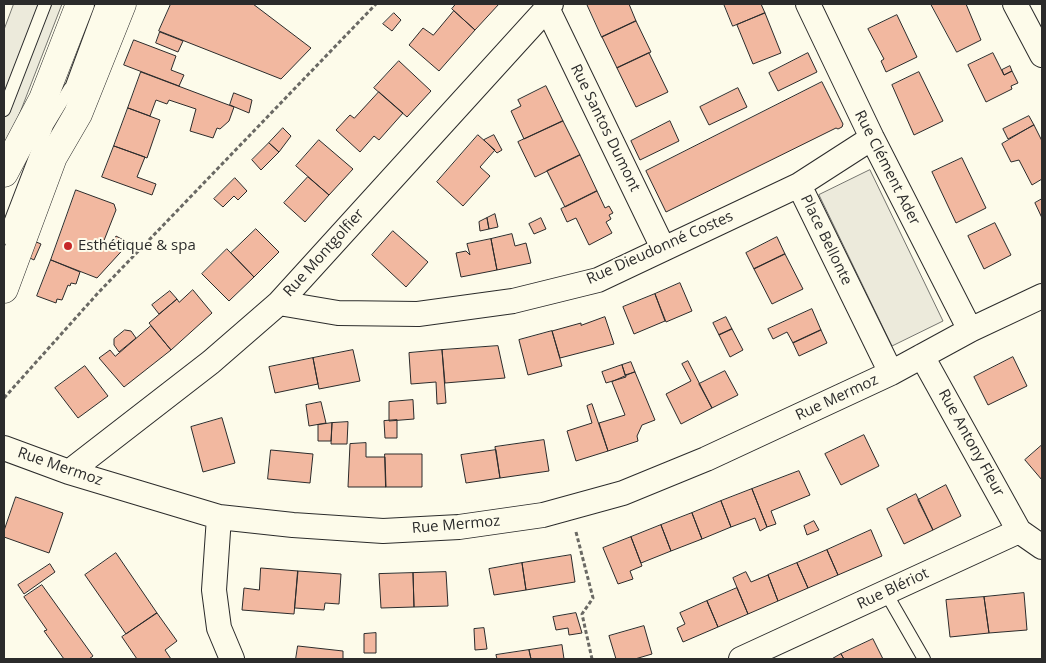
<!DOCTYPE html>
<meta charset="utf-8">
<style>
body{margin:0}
#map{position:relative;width:1046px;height:663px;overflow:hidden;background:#fdfbea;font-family:"Open Sans",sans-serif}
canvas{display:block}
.frame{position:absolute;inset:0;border:5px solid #2b2b2b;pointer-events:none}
</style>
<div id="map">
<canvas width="1046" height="663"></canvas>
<div class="frame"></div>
</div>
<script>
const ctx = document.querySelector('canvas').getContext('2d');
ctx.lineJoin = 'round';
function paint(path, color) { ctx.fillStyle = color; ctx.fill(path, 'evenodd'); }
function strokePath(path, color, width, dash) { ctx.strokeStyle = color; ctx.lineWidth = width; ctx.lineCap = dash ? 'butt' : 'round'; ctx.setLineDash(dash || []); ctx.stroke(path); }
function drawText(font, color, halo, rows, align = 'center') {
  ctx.font = font + ' "Open Sans",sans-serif'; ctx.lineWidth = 4; ctx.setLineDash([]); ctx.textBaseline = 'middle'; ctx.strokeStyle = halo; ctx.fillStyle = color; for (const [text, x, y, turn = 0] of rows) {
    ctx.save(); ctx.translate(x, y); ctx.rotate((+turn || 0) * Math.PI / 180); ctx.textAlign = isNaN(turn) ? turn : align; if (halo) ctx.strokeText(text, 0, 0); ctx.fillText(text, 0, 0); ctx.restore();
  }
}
const parking = new Path2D(`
 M14 4H62L4 154V30Z
 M870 170 943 321 892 346 819 195Z`);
paint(parking, '#eceadb');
strokePath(parking, '#74746e', 1);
const building = new Path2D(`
 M171 4H253L311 48 281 79 159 31Z
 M456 4H499L475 30 452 9Z
 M587 4H629L636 21 602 37Z
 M724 4H761L765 13 733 26Z
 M931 4H966L981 40 957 52Z
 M454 11 475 30 439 71 409 45 423 28 433 35Z
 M394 13 401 20 392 31 383 24Z
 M765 13 781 53 753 64 737 25Z
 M897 15 917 57 886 72 881 61 884 59 868 29Z
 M636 21 651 52 617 68 602 37Z
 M160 32 183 41 178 52 156 43Z
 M134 40 176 56 171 70 184 75 179 86 124 65Z
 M649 53 668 92 636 107 617 68Z
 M808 53 817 72 778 91 769 73Z
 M993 53 1004 75 1012 71 1018 83 1011 86 1012 89 986 102 968 65Z
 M399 61 431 91 407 117 374 88Z
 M1010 66 1012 71 1004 75 1002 70Z
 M141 72 234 107 229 121 220 129 217 128 213 138 190 131 196 109 169 100 167 104 156 100 150 116 128 108Z
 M919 72 943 121 914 135 892 85Z
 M822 82 843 124 842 127 838 129 836 128 666 212 646 171Z
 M546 86 563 121 524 139 511 111 521 106 518 100Z
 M738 88 747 107 709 125 700 107Z
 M379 92 403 113 379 140 374 136 360 152 336 130 350 115 354 118Z
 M234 93 252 100 249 113 230 105Z
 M128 108 160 120 147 158 114 146Z
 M1029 116 1034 125 1008 139 1003 129Z
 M563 121 580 155 535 177 518 142Z
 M670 121 679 141 640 160 631 141Z
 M1034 125 1042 141V179L1032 185 1019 160 1011 162 1002 144Z
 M283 128 291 136 279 152 269 143Z
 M478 135 495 150 480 167 490 176 463 206 437 182Z
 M494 135 502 150 497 153 484 140Z
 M319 140 353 169 329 195 296 166Z
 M269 143 279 152 261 170 252 160Z
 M114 146 145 157 137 177 156 184 152 195 102 177Z
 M580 155 597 191 565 207 547 171Z
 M962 158 986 208 956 223 932 172Z
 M308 177 329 195 305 222 284 203Z
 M235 178 247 191 238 200 234 196 223 207 214 199Z
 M76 190 114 204 116 210 103 243 111 247 116 236 129 243 97 278 51 260Z
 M597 191 605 208 609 206 613 213 609 215 611 219 606 222 612 233 589 245 576 218 567 222 561 209Z
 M1042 199V218L1035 203Z
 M495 214 498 227 489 229 487 218Z
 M487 218 489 229 480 231 479 222Z
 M541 218 546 229 534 234 529 224Z
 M995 223 1011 255 984 269 968 236Z
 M256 229 279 252 254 277 231 253Z
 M393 231 428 262 406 287 372 255Z
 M512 234 515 246 526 243 531 263 497 270 491 239Z
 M777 237 785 254 754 269 746 253Z
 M491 239 497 270 461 277 456 253 466 251 470 255 467 244Z
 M34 241 41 244 34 260 28 257Z
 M227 249 254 277 229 301 202 274Z
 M785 254 803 289 772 304 754 269Z
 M51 260 80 272 76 284 71 283 70 286 68 285 62 300 57 299 56 303 37 296Z
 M680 283 692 311 666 322 655 294Z
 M193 290 212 313 171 350 149 323 177 299 179 302Z
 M170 291 177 299 159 314 152 305Z
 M655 294 665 321 634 334 623 307Z
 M812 309 821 330 793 343 787 332 773 339 768 329Z
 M605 317 614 344 560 358 552 331 581 323V325Z
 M726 317 732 329 719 335 713 323Z
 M151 326 171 350 124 387 99 358 110 350 115 356Z
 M732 329 743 350 730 357 719 335Z
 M125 330 131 331 136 338 119 352 114 345V339Z
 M821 330 827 343 799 356 793 343Z
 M552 331 562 366 528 375 519 340Z
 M498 346 505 378 445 383 442 350Z
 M353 350 360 381 319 389 313 358Z
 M442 350 446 403 437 404 436 382 411 384 409 353Z
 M1013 357 1027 386 988 405 974 377Z
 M313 358 318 384 275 393 269 367Z
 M688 361 712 408 681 424 666 394 691 381 682 364Z
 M631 362 635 372 625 375 622 365Z
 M622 365 626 377 606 383 602 372Z
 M85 366 108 396 78 418 55 388Z
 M725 371 738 395 712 408 699 384Z
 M635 372 655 420 642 425 637 436 638 441 608 451 599 423 625 415 612 382Z
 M413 400 414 419 389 421V402Z
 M321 402 326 423 309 426 306 405Z
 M592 404 608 451 576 461 567 431 592 423 587 406Z
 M222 418 235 463 203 472 191 427Z
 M397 420V438H385L384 421Z
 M348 422 347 444H331L332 423Z
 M332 423 331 441H318V425Z
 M864 435 879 466 841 485 825 454Z
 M544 440 549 471 500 478 495 447Z
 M366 443V457H385L386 487H348L350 444Z
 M1042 445V480L1025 460Z
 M271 450 313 454 310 483 268 479Z
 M496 450 500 478 466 483 461 455Z
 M385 454H422V487H386Z
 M799 471 810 495 771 511 776 524 767 527 752 489Z
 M946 485 961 516 933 530 918 500Z
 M752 489 767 527 760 531 755 518 731 527 721 501Z
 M916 494 933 530 904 544 887 509Z
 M16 497 63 513 49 553 4 537V531Z
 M721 501 731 527 702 539 692 513Z
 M692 513 702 539 671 551 661 525Z
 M814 521 819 530 807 535 804 526Z
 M661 525 671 551 641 563 631 537Z
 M871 530 882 556 838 575 827 550Z
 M631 537 642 566 630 571 633 579 618 584 603 548Z
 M827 550 838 575 808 588 797 563Z
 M116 553 157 613 126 634 85 575Z
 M571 555 575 582 526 590 522 563Z
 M522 563 526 590 494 595 489 569Z
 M797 563 808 588 778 601 768 575Z
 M50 564 55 572 24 594 18 585Z
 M261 568 298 571 294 614 242 610 244 588 259 590Z
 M298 571 341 574 339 604 325 603 324 610 295 608Z
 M446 572 448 606 414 607 413 573Z
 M746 572 751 582 768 575 778 601 748 614 733 578Z
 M413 573 414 607 381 608 379 574Z
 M42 585 93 656 89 659H64L44 631 47 630 24 597Z
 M737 588 748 614 718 627 707 601Z
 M1024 593 1027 630 989 633 984 597Z
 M984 597 989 633 950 637 946 600Z
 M707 601 718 627 683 642 677 628 685 624 680 613Z
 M157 613 177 641 165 650 171 659H137L122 637Z
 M576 613 582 633 569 635 568 628 556 630 553 617Z
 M644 626 652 654 635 659H616L609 636Z
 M484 628 487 649 475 650 474 629Z
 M376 633V653H364V634Z
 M873 639 883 659H844L841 654Z
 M562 645 564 659H531L529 650Z
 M298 646 343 651V659H296Z
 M529 650 531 659H497L496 655Z
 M841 654 844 659H832Z`);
paint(building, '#f2b8a0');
strokePath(building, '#2b2b2b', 1);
const lane = new Path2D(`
 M68 96 102 4
 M4 110 45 4
 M4 238 47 126 70 88
 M886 593 924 659`);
const street = new Path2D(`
 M808 4 872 138 970 330
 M1015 4 1042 55
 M547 8 663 248
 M799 185 891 373
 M279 303 338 313 418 314 513 301 598 280 799 185 872 138
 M922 356 1019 531 1042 547
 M4 448 69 472 219 517 293 525 383 531 459 527 543 515 623 493 706 459 891 373 970 330 1042 296
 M69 472 211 362 279 303 551 4
 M219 517 214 590 219 628 232 659
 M741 659 1019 531`);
const secondary = new Path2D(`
 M4 173 43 99 80 4
 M4 289 53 157 78 114 122 4`);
strokePath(lane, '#2b2b2b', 14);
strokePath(street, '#2b2b2b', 26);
strokePath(secondary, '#2b2b2b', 29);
strokePath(new Path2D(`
 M4 398 98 293 376 4
 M576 532 593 598 582 614 592 659`), '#6a6964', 3, [4, 2.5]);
strokePath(lane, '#fdfbea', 12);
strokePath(street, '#fdfbea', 24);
strokePath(secondary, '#fdfbea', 28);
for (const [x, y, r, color] of [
 [68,246,5,"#c62828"]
]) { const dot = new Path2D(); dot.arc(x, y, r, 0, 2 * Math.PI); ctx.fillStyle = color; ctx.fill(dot); strokePath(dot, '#fdfbea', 2); }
drawText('15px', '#2b2b2b', '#fdfbea', [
 ["Rue Santos Dumont",605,128,64],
 ["Rue Clément Ader",887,168,63],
 ["Place Bellonte",826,240,64],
 ["Rue Dieudonné Costes",660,248,-24],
 ["Rue Montgolfier",324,253,-48],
 ["Rue Mermoz",837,398,-25],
 ["Rue Antony Fleur",971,443,61],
 ["Rue Mermoz",60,467,19],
 ["Rue Mermoz",456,525,-5],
 ["Rue Blériot",893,589,-25]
]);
drawText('15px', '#2b2b2b', '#fdfbea', [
 ["Esthétique & spa",78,246]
], 'left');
</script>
